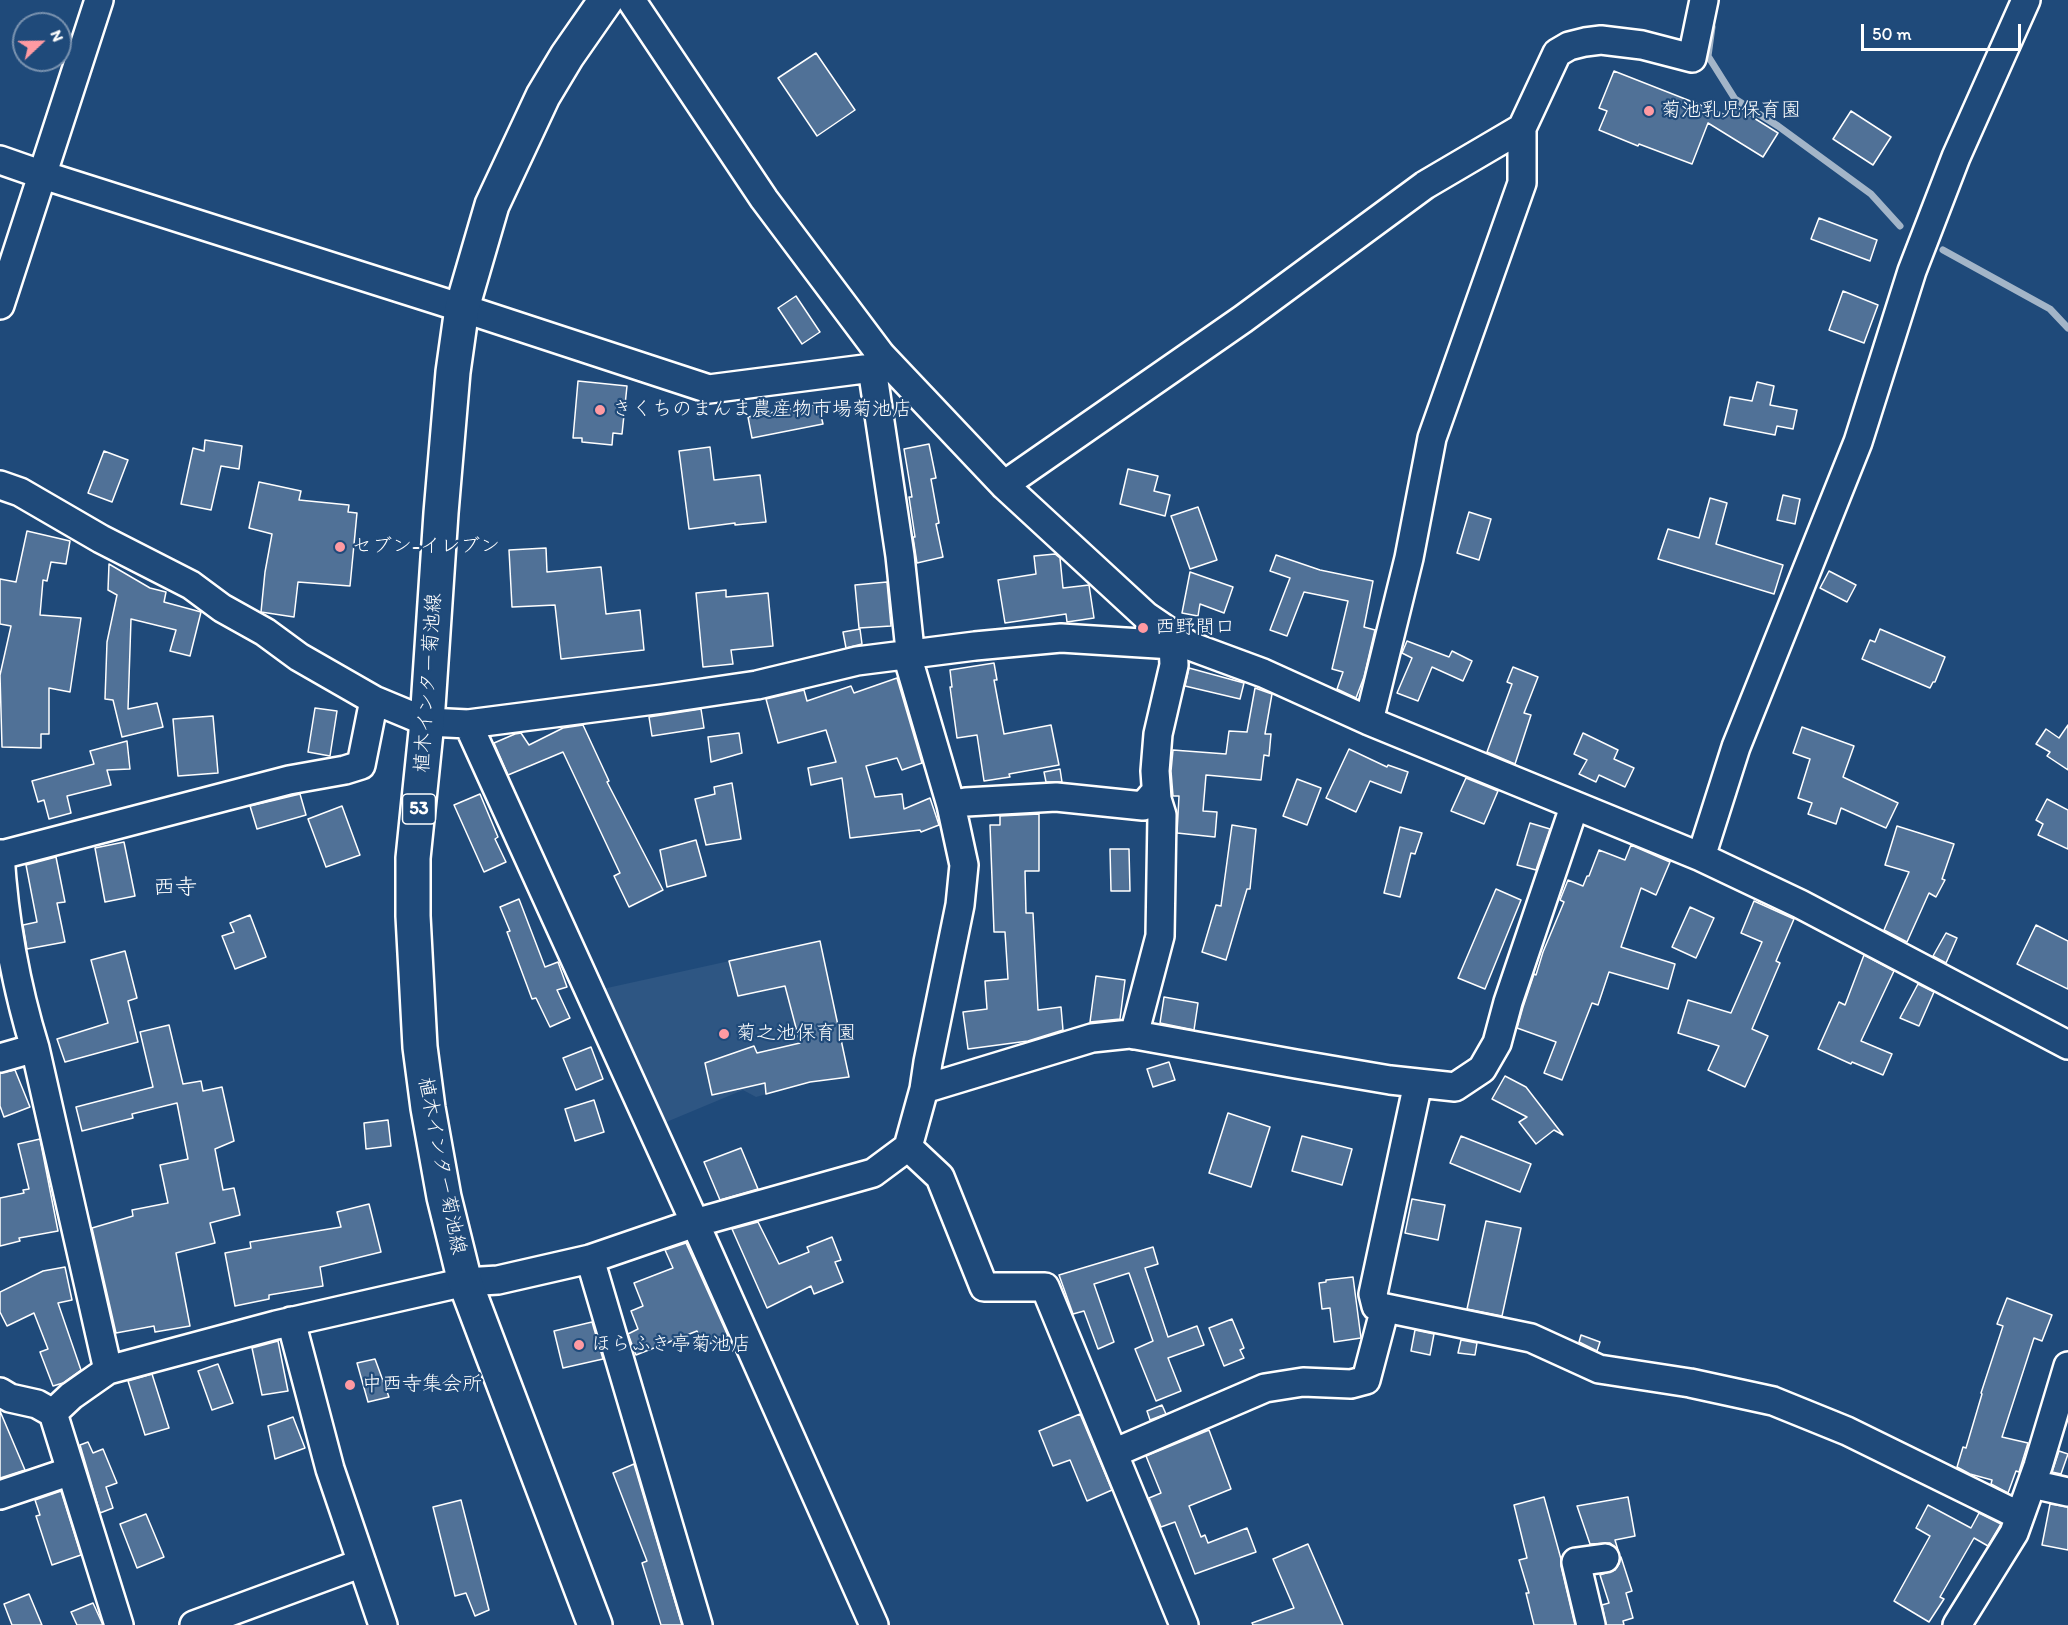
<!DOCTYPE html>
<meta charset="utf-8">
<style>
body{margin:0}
#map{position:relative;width:2068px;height:1625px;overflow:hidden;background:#1f4a7a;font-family:Itim,sans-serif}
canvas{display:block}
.north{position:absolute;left:12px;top:12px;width:60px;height:60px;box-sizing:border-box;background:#1f4a7a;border:2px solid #7992af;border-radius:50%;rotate:68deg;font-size:16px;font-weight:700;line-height:24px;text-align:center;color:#fff}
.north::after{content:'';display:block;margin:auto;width:21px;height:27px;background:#ff9aa2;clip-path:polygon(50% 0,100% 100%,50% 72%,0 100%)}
.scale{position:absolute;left:1861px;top:24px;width:160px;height:27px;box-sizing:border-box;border:3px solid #fff;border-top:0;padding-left:8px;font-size:18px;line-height:21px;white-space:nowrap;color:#fff;-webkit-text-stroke:4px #1f4a7a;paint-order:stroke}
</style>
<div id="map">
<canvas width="2068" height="1625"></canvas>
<div class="north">N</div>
<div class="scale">50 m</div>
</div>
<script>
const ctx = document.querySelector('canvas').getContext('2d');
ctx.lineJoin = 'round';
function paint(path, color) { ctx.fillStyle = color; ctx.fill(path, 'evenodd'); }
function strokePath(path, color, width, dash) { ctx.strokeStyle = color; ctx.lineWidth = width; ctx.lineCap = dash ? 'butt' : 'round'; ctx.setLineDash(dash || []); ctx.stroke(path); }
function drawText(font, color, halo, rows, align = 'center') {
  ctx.font = font + ' Itim,"Klee One",sans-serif'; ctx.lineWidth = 4.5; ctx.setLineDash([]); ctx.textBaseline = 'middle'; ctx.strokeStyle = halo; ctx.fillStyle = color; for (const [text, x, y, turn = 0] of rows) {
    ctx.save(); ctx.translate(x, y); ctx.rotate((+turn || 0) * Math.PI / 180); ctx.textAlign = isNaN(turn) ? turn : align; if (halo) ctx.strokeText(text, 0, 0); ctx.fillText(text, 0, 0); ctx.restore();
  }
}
paint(new Path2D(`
 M820 941 849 1077 810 1082 756 1097 743 1090 652 1128 589 992Z`), '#2e5683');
strokePath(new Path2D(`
 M1712 27 1708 56 1735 99 1778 126 1871 194 1900 226
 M1943 250 2050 309 2068 328`), '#a3b5c8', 7);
const building = new Path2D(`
 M816 53 855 110 817 136 778 78Z
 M1614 71 1726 115 1733 105 1778 133 1763 157 1708 123 1692 164 1639 144 1638 146 1599 130 1607 111 1599 108Z
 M1851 111 1891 137 1873 165 1833 139Z
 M1819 218 1877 240 1870 261 1811 239Z
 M1843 291 1878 305 1864 343 1829 330Z
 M796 296 820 332 802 344 778 308Z
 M578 381 627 386 622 434 613 433 612 445 582 442V438H573Z
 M1757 382 1774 386 1770 405 1797 410 1793 429 1777 426 1775 435 1724 425 1730 397 1752 401Z
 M818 404 823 424 752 438 748 417Z
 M205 440 242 446 239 469 221 466 211 510 181 504 193 448 204 451Z
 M929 444 936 478 931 479 939 523 936 524 943 557 917 563 913 537H915L909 497H912L904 449Z
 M710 447 714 480 760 475 766 522 735 525V523L689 529 679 451Z
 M104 451 128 460 112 502 88 493Z
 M1128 469 1158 476 1154 491 1170 495 1165 516 1120 504Z
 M259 482 301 491 299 500 349 505 348 512 357 513 350 586 298 582 294 617 261 612 265 572 272 534 249 528Z
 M1783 495 1800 499 1795 524 1777 520Z
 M1710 498 1727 503 1716 544 1783 565 1774 594 1658 559 1668 529 1699 538Z
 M1198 507 1217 560 1190 569 1171 516Z
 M1469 512 1491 519 1479 560 1457 553Z
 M27 531 70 541 66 564 51 562 47 581 43 580 40 615 81 618 70 692 49 688V734H41V748L2 747 0 675 11 626 0 624V579L16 582Z
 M546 548 547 572 601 567 606 614 640 610 644 650 561 659 555 605 512 607 509 550Z
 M1055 554 1060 558 1063 588 1089 585 1094 618 1067 622 1066 614 1005 623 998 580 1036 574 1034 556Z
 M1276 555 1320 570 1373 581 1364 627 1375 630 1364 677 1356 698 1337 689 1343 672 1332 669 1348 601 1304 592 1287 636 1270 630 1290 578 1270 571Z
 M109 564 150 588 166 592 164 602 201 612 190 656 170 651 176 630 131 619 128 709 157 703 163 727 122 737 113 700 105 699 107 642 117 595 108 590Z
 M1829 571 1856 585 1847 602 1820 588Z
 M1190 572 1233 587 1224 613 1200 604 1198 616 1182 613Z
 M887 582 891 626 859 628 855 585Z
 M726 590V597L768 593 773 646 731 650 733 664 703 667 696 593Z
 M860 629 862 644 846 648 843 632Z
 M1880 629 1945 657 1935 682H1933L1930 688 1862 659 1870 640 1875 642Z
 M1407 641 1449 657 1452 651 1472 661 1463 681 1432 667 1418 701 1397 693 1412 658 1402 653Z
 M994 663 997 680H994L1004 734 1051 725 1059 765 1009 774 1010 777 984 781 977 735 957 738 950 687H952L950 670Z
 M1513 667 1538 677 1524 713 1531 715 1515 764 1487 752 1512 684 1507 682Z
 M1189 668 1244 683 1240 699 1185 686Z
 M897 678 922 763 902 770 897 758 866 766 875 797 902 794 904 809 930 798 939 825 921 832 920 830 850 838 842 778 811 785 808 768 836 762 826 730 778 743 766 699 804 690 807 701 851 686 854 693Z
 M1255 688 1272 694 1265 734H1271L1269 756 1264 755 1261 780 1206 775 1203 811 1217 812 1215 837 1177 833 1179 796H1173L1171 771 1173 750 1226 754 1229 731 1247 732Z
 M315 708 337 711 330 756 308 752Z
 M701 709 704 728 652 736 649 717Z
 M213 716 218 773 178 776 173 719Z
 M583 725 609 781 607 782 663 890 629 907 614 876 620 873 563 752 508 775 494 743 515 734 521 733 529 745 563 728Z
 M2068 725V770L2047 756 2050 752 2036 744 2046 729 2059 738Z
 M1802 727 1854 746 1843 777 1898 803 1886 828 1841 808 1836 824 1808 814 1812 803 1798 798 1810 759 1793 753Z
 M739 733 742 753 711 762 708 737Z
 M1583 733 1618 750 1614 759 1634 768 1625 787 1599 775 1596 782 1579 774 1587 760 1574 754Z
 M127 741 130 769 107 770 111 785 67 796 71 813 49 819 44 800 38 802 32 781 94 764 90 751Z
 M1349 749 1387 767 1388 765 1408 772 1401 793 1370 781 1356 812 1326 798Z
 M1060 769 1062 782H1046L1044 772Z
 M1466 778 1498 791 1484 824 1451 811Z
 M1297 779 1321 788 1307 825 1283 816Z
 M732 783 741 839 706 845 695 799 715 794 714 787Z
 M300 794 306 815 257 829 250 806Z
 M480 794 498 837 495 839 506 862 484 872 454 805Z
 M2047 799 2068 810V849L2038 835 2043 824 2036 820Z
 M342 806 360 855 326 867 308 819Z
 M1039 814V871H1025L1026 913H1033L1038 1010 1061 1007 1063 1030 1028 1041 968 1049 963 1012 987 1009 985 981 1008 979 1005 932H994L990 825H1000V816Z
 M1530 823 1550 829 1536 870 1517 865Z
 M1232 825 1256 829 1250 889H1247L1226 960 1202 952 1216 905 1221 906Z
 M1897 826 1954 844 1942 879 1945 880 1936 897 1929 893 1907 942 1884 930 1909 872 1885 865Z
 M1400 827 1422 833 1415 854 1411 853 1400 897 1384 893Z
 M696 840 706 876 667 887 660 850Z
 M124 842 135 896 105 902 95 848Z
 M1631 845 1670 862 1656 895 1641 888 1621 947 1675 964 1668 989 1609 972 1598 1005 1592 1003 1562 1080 1544 1073 1556 1042 1517 1028 1523 1007 1534 974 1536 975 1543 952 1564 902 1560 900 1568 880 1583 886 1587 876H1589L1599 850 1625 860Z
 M1110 849H1129L1130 891H1111Z
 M56 857 65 902 57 903 65 942 27 949 23 925 37 922 26 865Z
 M1496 889 1521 900 1485 989 1458 978Z
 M519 899 545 967 558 962 567 987 557 990 570 1018 550 1027 536 998 532 999 507 932 510 931 500 907Z
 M1754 901 1794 919 1776 961 1780 963 1752 1029 1768 1036 1745 1087 1708 1070 1719 1046 1678 1033 1688 1000 1731 1013 1762 942 1741 933Z
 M1690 907 1714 918 1696 958 1672 947Z
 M250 915 266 957 235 969 222 936 234 932 230 923Z
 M2036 925 2068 941V989L2017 964Z
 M1946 933 1957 938 1946 963 1933 956Z
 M820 941 849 1077 810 1082 766 1094 765 1083 712 1095 705 1063 754 1046 757 1053 800 1043 785 986 738 996 729 961Z
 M125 951 137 998 128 1001 138 1042 65 1062 57 1039 108 1023 91 960Z
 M1864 955 1894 971 1861 1041 1892 1054 1883 1075 1852 1062 1851 1064 1818 1049 1839 1002 1845 1005Z
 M1096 976 1125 980 1120 1019 1090 1022Z
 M1918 984 1934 992 1919 1026 1900 1018Z
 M1164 997 1198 1003 1194 1030 1160 1023Z
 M169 1025 183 1084 201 1081 203 1091 222 1087 234 1141 215 1149 223 1190 234 1188 240 1215 210 1223 215 1243 176 1253 190 1326 155 1332 154 1326 116 1333 92 1228 133 1216 132 1210 168 1203 160 1165 188 1159 177 1103 132 1114 133 1118 82 1131 76 1107 153 1087 140 1032Z
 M591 1047 603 1079 576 1090 563 1058Z
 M1169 1062 1175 1080 1153 1087 1147 1069Z
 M15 1070 30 1107 4 1117 0 1106V1073Z
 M1505 1076 1526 1087 1563 1135 1554 1130 1536 1144 1519 1122 1527 1117 1492 1099Z
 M594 1100 604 1132 575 1141 565 1109Z
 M1228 1113 1270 1127 1251 1187 1209 1173Z
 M388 1120 391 1146 366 1149 364 1123Z
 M1302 1136 1352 1149 1342 1185 1292 1171Z
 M1461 1136 1531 1164 1520 1192 1450 1163Z
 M40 1139 58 1231 19 1238 20 1241 0 1246V1198L24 1193 23 1190 29 1189 18 1144Z
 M741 1148 758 1189 720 1200 704 1162Z
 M1412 1199 1445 1205 1438 1240 1405 1233Z
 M369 1204 381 1252 320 1267 323 1286 269 1295V1299L235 1306 225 1253 251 1248 250 1242 341 1227 337 1212Z
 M1486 1221 1521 1228 1502 1316 1467 1309Z
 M758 1222 779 1264 809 1252 807 1247 832 1237 841 1260 835 1262 843 1282 814 1294 811 1286 767 1308 732 1229Z
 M686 1243 728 1336 704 1346 697 1331 636 1355 628 1334 638 1329 631 1311 643 1306 634 1283 673 1268 665 1250Z
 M1153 1247 1158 1264 1145 1268 1168 1337 1197 1326 1204 1345 1168 1358 1181 1391 1156 1401 1135 1349 1153 1341 1129 1273 1094 1284 1114 1342 1098 1349 1084 1311 1073 1314 1059 1275Z
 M65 1267 72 1300 58 1303 81 1370 63 1383 53 1386 40 1352 48 1349 34 1313 7 1326 0 1312V1292L43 1271Z
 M1353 1277 1361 1338 1334 1342 1330 1308 1322 1309 1319 1283 1326 1282V1280Z
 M2007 1298 2052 1315 2042 1341 2034 1338 2002 1437 2028 1443 2019 1472 2016 1471 2008 1493 1991 1484 1992 1480 1970 1474 1957 1467 1963 1447 1966 1448 1982 1394 1981 1393 2003 1326 1997 1324Z
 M1232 1319 1244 1348 1240 1350 1244 1358 1224 1366 1209 1328Z
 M592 1322 603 1359 563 1368 554 1331Z
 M1415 1330 1434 1334 1430 1355 1411 1351Z
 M1581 1335 1600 1342 1597 1351 1579 1342Z
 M1461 1340 1477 1343 1475 1355 1458 1353Z
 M278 1341 288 1391 262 1395 252 1348Z
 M375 1359 389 1397 368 1402 357 1363Z
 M218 1364 233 1403 212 1410 198 1371Z
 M152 1374 169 1428 145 1435 128 1381Z
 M1162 1405 1166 1414 1150 1420 1147 1411Z
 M0 1411 25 1470 0 1478Z
 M1080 1414 1112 1490 1087 1501 1070 1460 1053 1466 1039 1431Z
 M293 1417 305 1448 275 1459 268 1426Z
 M1209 1430 1231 1489 1189 1506 1201 1537 1205 1535 1208 1543 1247 1528 1256 1552 1195 1574 1175 1522 1161 1527 1149 1498 1161 1493 1146 1456Z
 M88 1442 93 1453 103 1449 117 1483 106 1487 113 1508 100 1513 80 1445Z
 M2059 1451 2068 1454 2061 1474 2052 1472Z
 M634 1464 682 1625H661L642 1563 647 1561 613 1473Z
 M61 1491 81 1555 52 1565 36 1516 40 1515 35 1500Z
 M1544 1497 1561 1559V1566L1575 1625H1534L1526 1593H1529L1519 1560 1527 1558 1514 1505Z
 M1628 1497 1635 1536 1615 1540 1618 1550 1610 1543 1590 1544 1577 1506Z
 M461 1500 489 1610 475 1616 466 1593 455 1596 433 1507Z
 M2050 1504 2068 1507V1550L2042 1545Z
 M1928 1505 1971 1528 1979 1513 2001 1524 1988 1546 1974 1538 1940 1597 1944 1599 1929 1622 1894 1601 1930 1536 1916 1528Z
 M146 1514 164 1557 137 1568 120 1524Z
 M1308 1544 1343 1625H1253L1252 1623 1294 1608 1273 1559Z
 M1621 1557 1632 1591 1626 1593 1633 1618 1623 1621 1624 1625H1606L1602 1605 1609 1603 1600 1575 1615 1570 1619 1564Z
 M29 1594 42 1625H12L4 1604Z
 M93 1603 103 1625H77L71 1612Z`);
paint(building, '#507197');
strokePath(building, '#fff', 1.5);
const minor = new Path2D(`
 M631 0 764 199 881 355 1004 485 1146 616 1190 646 1263 673 1369 721 1701 857 1800 904 2068 1045
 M0 160 43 175 462 308 709 389 872 368
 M0 305 99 0
 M0 485 20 492 101 539 191 585 222 608 265 632 299 657 374 700 427 722 468 724 662 699 757 685 857 661 975 646 1061 638 1189 646
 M1004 485 1243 319 1425 185 1522 128
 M1369 721 1409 558 1432 438 1522 183V128L1557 53 1569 46 1585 42 1601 40 1642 45 1692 58 1704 0
 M468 724 695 1223 874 1625
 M951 805 966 802 1056 797 1143 806 1156 791
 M0 854C4 920 16 986 35 1048L108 1370
 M0 854H5L289 780 345 770 361 765 374 700
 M1701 857 1736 747 1858 442 1912 271 1956 157 2026 0
 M1134 1035 1160 936 1162 815 1157 799 1155 771 1158 734 1174 665 1173 644
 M0 1058 35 1048
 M1418 1083 1373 1294 1376 1306 1531 1338 1599 1369 1690 1383 1773 1401 1847 1431 2012 1512 2021 1513
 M924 1089 1092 1038 1130 1034 1296 1064 1390 1080 1455 1087 1482 1069 1497 1043 1508 1002 1574 807
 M908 1147 940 1177 984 1287H1045L1184 1625
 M590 1259 698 1625
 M291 1321 330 1469 383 1625
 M0 1392 10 1398 37 1404 53 1413 119 1625
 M53 1413 71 1396 108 1370 276 1325 465 1282 498 1280 590 1259 695 1223 873 1173 908 1147 924 1089 928 1062 960 905 964 865 951 805 907 655 910 650 900 556 872 368 881 355
 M1114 1453 1265 1388 1303 1382 1351 1384 1366 1380 1385 1308
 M2032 1484 2068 1492
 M0 1495 71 1471
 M194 1625 362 1563
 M1591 1625 1576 1562 1605 1558
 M1957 1625 2014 1533 2038 1466 2068 1366`);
const major = new Path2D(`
 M595 1625 465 1282 444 1197 428 1108 420 1047 413 916V858L427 722 441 513 453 372 462 308 492 205 543 96 567 56 606 0`);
strokePath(minor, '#fff', 32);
strokePath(major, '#fff', 38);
strokePath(minor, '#1f4a7a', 27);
strokePath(major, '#1f4a7a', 33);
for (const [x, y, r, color] of [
 [1649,111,6,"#ff9aa2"],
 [600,410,6,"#ff9aa2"],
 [340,547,6,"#ff9aa2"],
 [1143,628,6,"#ff9aa2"],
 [724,1034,6,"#ff9aa2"],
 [579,1345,6,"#ff9aa2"],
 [350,1385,6,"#ff9aa2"]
]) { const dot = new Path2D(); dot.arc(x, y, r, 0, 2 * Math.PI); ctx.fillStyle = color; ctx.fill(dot); strokePath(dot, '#1f4a7a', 2); }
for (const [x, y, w] of [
 [419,809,33]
]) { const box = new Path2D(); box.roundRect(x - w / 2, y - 15, w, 30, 4.5); ctx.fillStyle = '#1f4a7a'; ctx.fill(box); strokePath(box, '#fff', 1.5); }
drawText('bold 18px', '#fff', null, [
 ["53",419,809]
]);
drawText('20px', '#fff', '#1f4a7a', [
 ["菊池乳児保育園",1661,111],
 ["きくちのまんま農産物市場菊池店",612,410],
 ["セブン-イレブン",352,547],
 ["西野間口",1155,628],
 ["菊之池保育園",736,1034],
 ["ほらふき亭菊池店",591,1345],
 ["中西寺集会所",362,1385]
], 'left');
drawText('20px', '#fff', '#1f4a7a', [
 ["植木インター菊池線",429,683,-86],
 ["植木インター菊池線",441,1166,79]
]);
drawText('22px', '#fff', '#1f4a7a', [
 ["西寺",175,888]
]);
</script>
